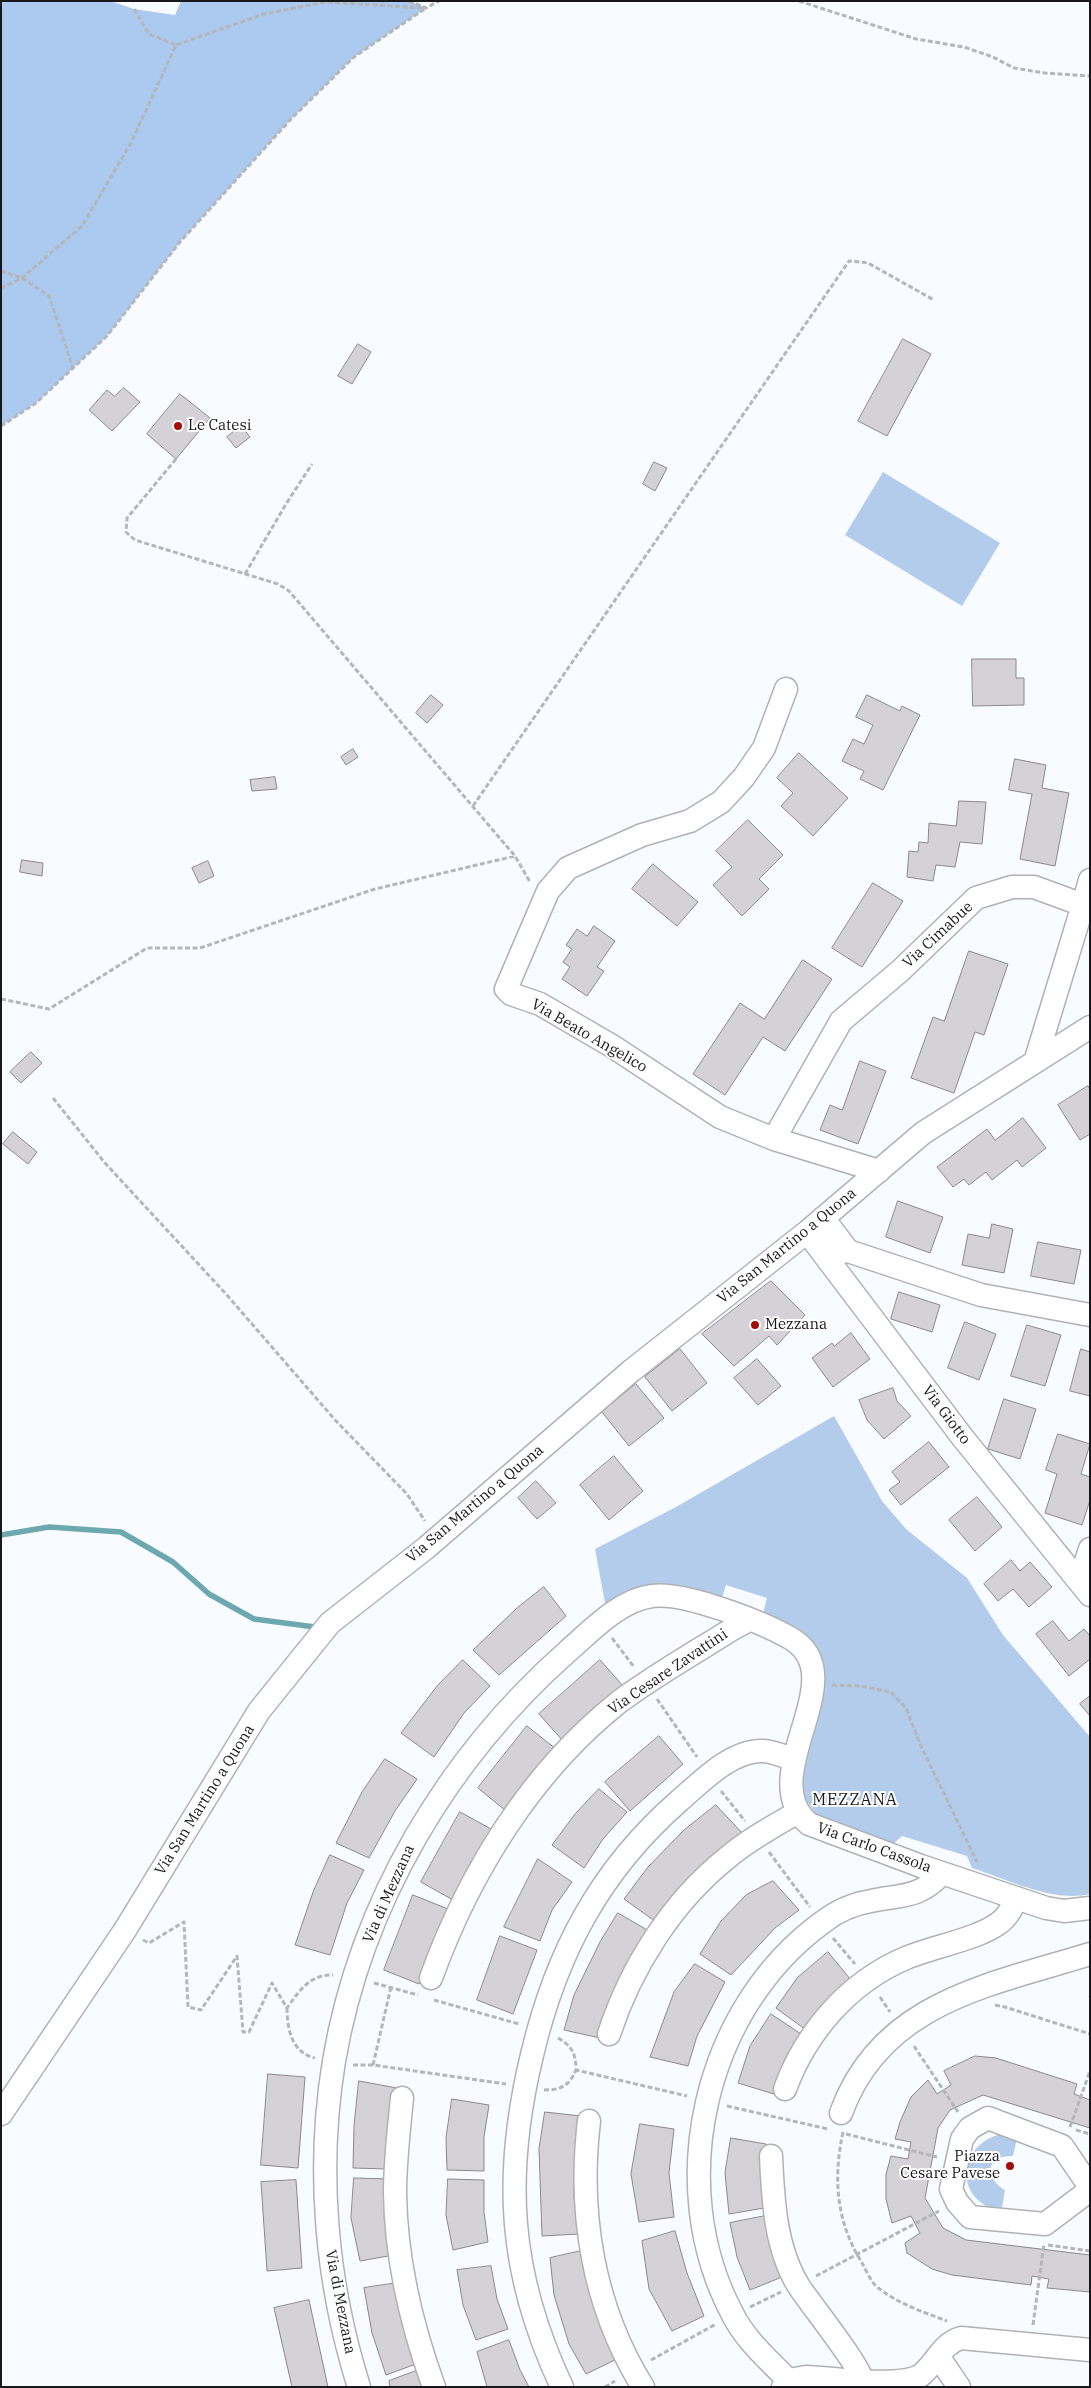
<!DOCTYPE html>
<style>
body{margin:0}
#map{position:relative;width:1091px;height:2388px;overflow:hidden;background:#f8fbff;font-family:"IBM Plex Serif",serif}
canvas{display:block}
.frame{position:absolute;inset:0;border:2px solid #18181a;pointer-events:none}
</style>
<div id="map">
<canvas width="1091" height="2388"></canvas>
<div class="frame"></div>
</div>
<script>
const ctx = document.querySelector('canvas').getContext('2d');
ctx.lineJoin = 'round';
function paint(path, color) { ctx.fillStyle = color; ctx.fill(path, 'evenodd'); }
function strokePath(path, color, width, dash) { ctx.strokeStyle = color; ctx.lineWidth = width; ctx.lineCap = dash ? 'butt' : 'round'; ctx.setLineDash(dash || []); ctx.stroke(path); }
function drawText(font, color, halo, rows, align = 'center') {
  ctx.font = font + ' "IBM Plex Serif",serif'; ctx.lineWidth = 4; ctx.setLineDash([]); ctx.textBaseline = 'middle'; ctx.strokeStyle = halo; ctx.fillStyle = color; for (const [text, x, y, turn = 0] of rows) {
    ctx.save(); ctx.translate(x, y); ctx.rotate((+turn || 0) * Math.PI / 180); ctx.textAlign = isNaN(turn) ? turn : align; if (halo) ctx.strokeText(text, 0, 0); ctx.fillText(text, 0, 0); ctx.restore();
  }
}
paint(new Path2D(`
 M883 472 1000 543 962 606 845 535Z
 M834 1416 882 1501 906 1529 967 1578 1003 1635 1090 1737V1894C1053 1903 1007 1879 972 1868L967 1856 902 1836 891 1846 818 1817 803 1796 800 1782C818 1714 857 1642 763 1614L767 1598 726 1585 721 1601C667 1583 657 1576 605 1603L595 1549 676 1507Z
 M1003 2134H1018L1013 2156C985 2155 984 2178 1005 2190L1001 2213C991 2209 978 2203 972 2193 956 2167 976 2138 1003 2134Z`), '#b4cceb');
paint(new Path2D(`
 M1 1H110L134 9 175 15 181 1H409L426 8 354 57 291 119 180 242 107 336 36 403 1 426Z`), '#acc9ef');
strokePath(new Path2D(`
 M1 1535 49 1527 121 1532 173 1562 209 1594 254 1619 315 1627`), '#6da7b0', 5.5);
const building = new Path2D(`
 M903 339 931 354 887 436 858 421Z
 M358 344 371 352 352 384 338 376Z
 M124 388 140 402 112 431 89 410 107 390 114 396Z
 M180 394 210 418 176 459 147 434Z
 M241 426 250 437 236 448 227 437Z
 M654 462 667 468 655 491 643 484Z
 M972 659H1016V678H1024V705L973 706Z
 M431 695 443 705 427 723 416 713Z
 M867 695 900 711 902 706 920 715 883 790 860 779 864 771 842 761 853 739 864 744 873 725 856 717Z
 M353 749 358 757 346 765 341 757Z
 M799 753 848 798 813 836 781 806 793 793 777 778Z
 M1015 759 1046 765 1042 788 1069 793 1055 866 1020 859 1032 794 1009 790Z
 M275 777 277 789 252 791 250 780Z
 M959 801 986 802 982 844 960 842 955 867 936 865 933 881 907 877 909 851 918 852 919 842 928 843 929 823 956 826Z
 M748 820 783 855 759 879 769 889 742 916 713 885 732 867 716 851Z
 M22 860 43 863 42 876 20 872Z
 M208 861 214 876 199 883 192 868Z
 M653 864 698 902 677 926 632 889Z
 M873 883 903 901 862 967 832 948Z
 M594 926 615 941 597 967 604 971 587 996 562 979 570 967 563 962 572 949 566 945 577 929 587 936Z
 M969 951 1008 964 984 1035 975 1032 954 1093 911 1078 933 1017 944 1021Z
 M803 960 832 979 785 1051 763 1037 725 1095 693 1074 740 1003 764 1019Z
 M31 1052 42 1063 21 1083 10 1072Z
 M860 1061 886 1071 858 1144 820 1130 830 1105 842 1110Z
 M1088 1086 1090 1089V1134L1080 1140 1058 1105Z
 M1023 1118 1046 1148 1022 1167 1017 1160 992 1180 986 1172 969 1185 964 1179 953 1187 937 1167 987 1129 995 1140Z
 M13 1132 37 1152 28 1164 3 1144Z
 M898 1201 943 1217 930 1253 886 1237Z
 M992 1224 1013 1229 1004 1273 962 1265 968 1234 989 1238Z
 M1038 1242 1081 1250 1074 1284 1031 1276Z
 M771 1281 805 1315 777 1345 769 1336 734 1366 702 1334Z
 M899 1292 940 1305 932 1332 891 1319Z
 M965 1322 996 1334 979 1380 948 1368Z
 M1027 1325 1061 1335 1045 1386 1011 1376Z
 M851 1333 870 1359 833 1387 812 1358 832 1343 834 1346Z
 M680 1349 707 1383 672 1411 645 1377Z
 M1081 1349 1090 1352V1396L1070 1391Z
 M757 1359 781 1386 758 1405 734 1378Z
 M636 1384 664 1418 629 1446 602 1412Z
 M893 1388 897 1401 911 1416 884 1439 867 1420 859 1400Z
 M1004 1399 1036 1409 1020 1459 988 1449Z
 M1058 1434 1090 1444 1081 1474 1090 1477V1500L1082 1525 1045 1513 1057 1474 1046 1470Z
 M929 1442 949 1467 901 1505 889 1490 900 1482 892 1472Z
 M614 1456 643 1491 609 1520 580 1485Z
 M536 1481 556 1503 537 1519 518 1498Z
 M977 1497 1002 1527 975 1551 949 1520Z
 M1011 1560 1020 1571 1030 1562 1052 1587 1029 1607 1013 1589 998 1601 984 1584Z
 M544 1587 566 1616 499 1675 473 1650 517 1608Z
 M1053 1621 1069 1641 1084 1629 1090 1636V1659L1069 1676 1036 1634Z
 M463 1660 490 1686 464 1713 434 1757 401 1733 437 1686Z
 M600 1660 624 1687 563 1741 539 1714Z
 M1090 1696V1716L1080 1704Z
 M527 1726 556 1749 506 1811 478 1788Z
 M659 1736 683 1764 630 1811 605 1782Z
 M385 1759 417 1779 395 1811 369 1858 336 1843 362 1792Z
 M599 1789 627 1812 603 1839 584 1868 552 1845 575 1814Z
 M716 1805 743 1834 659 1924 624 1899 648 1867 684 1830Z
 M460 1812 493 1830 453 1900 421 1882Z
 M330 1855 364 1870 347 1903 330 1955 295 1945 313 1892Z
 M538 1859 572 1882 552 1910 540 1941 504 1927Z
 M773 1881 799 1910 775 1928 731 1975 700 1954 721 1921 746 1895Z
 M413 1895 448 1909 419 1984 384 1970Z
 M618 1913 649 1931 600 2038 564 2030 574 1995 600 1942Z
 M500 1936 537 1950 513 2014 477 2000Z
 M828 1952 851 1980 806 2030 776 2008 797 1978Z
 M695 1964 725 1982 697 2036 688 2066 650 2057 674 1992Z
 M771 2014 801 2034 784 2061 774 2094 738 2083 750 2046Z
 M975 2056 996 2058 1077 2084 1074 2094 1090 2100V2128L983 2095 950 2110 938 2128 925 2198 943 2228 966 2240 1090 2255V2292L1047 2288 1049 2279 1032 2276 1031 2285 952 2275 932 2269 907 2253 905 2243 920 2233 911 2216 892 2223 886 2199V2174L891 2156 908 2159 911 2142 895 2139 900 2122 911 2097 928 2080 937 2094 951 2085 944 2071Z
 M268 2074 305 2077 298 2168 261 2165Z
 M359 2081 397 2088 389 2128 387 2169 353 2168 354 2126Z
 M452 2099 489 2105 484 2137V2171L447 2170 446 2138Z
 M545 2112 581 2116 576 2152 574 2196 579 2234 542 2236 539 2149Z
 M640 2124 674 2129 669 2173 674 2217 639 2222 631 2174Z
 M731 2138 766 2144 762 2176 764 2208 729 2214 725 2173Z
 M354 2178 390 2179 394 2255 360 2261 351 2218Z
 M448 2179 484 2180V2212L488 2242 453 2250 446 2215Z
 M296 2180 302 2268 267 2271 261 2182Z
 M765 2216 787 2275 750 2290 737 2257 730 2223Z
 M675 2231 687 2273 704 2316 672 2331 649 2289 642 2241Z
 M581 2251 619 2358 586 2374 569 2344 554 2295 550 2258Z
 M491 2266 497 2299 508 2329 476 2340 463 2305 457 2270Z
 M397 2283 416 2364 386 2375 372 2333 364 2288Z
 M309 2300 328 2387H292L274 2308Z
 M509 2340 520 2370 529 2387H487L477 2352Z
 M419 2370 426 2387H390L389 2381Z`);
paint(building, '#d4d2d6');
strokePath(building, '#8b888c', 1);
const minor = new Path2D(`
 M786 689 764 748 744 777 721 802 690 821 642 835 568 868 548 891 506 989 511 994 540 1004 612 1046 720 1117 774 1139 879 1171
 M1083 905 1090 880
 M774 1139 841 1021 900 971 976 898 1012 887H1034L1083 905 1036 1059
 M823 1218 848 1251
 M807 1232 963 1438 1090 1595
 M825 1255 848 1251 981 1295 1090 1315
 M1080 1580 1090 1549
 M431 1978C469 1873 531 1772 619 1702 655 1675 696 1652 734 1628L749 1620
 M609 2034C631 1967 672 1902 727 1858 748 1840 774 1826 798 1812
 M785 2089C806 2032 849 1982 906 1958 932 1947 978 1939 999 1923 1008 1917 1012 1907 1017 1898
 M402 2098C399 2129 395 2161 395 2193 396 2260 411 2324 434 2387
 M841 2113C881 2002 990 1985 1090 1954
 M1 2114 125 1930 259 1711 330 1623 426 1548 631 1371 807 1232 923 1133 1090 1027
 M589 2121C578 2213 593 2307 643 2387
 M771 2156C773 2199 775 2247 798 2285 809 2303 866 2372 864 2387
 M1090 2187 1062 2146 988 2118 970 2128 962 2139 951 2189 957 2202 970 2217 1045 2224 1090 2190
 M938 2356 959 2387
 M789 2381C770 2361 746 2341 733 2315 663 2185 704 2008 823 1922 837 1911 853 1904 871 1901 900 1895 921 1898 942 1873
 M359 2387C326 2282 316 2170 334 2061 361 1902 448 1757 568 1651 592 1630 620 1600 652 1596 683 1591 762 1622 790 1638 857 1676 752 1776 809 1824L921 1866 1046 1908 1064 1911 1090 1908
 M562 2387C508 2273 503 2175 532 2055 556 1953 600 1870 679 1801 701 1782 732 1749 764 1751 775 1752 784 1756 794 1760
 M783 2387 794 2379 806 2377C836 2378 895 2388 920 2376 936 2364 941 2344 961 2338L1090 2350`);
strokePath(minor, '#afb2b5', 25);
strokePath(new Path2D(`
 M409 1 426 8 439 1
 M799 1 916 39 964 47 993 57 1014 68 1045 73 1090 76
 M134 9 149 34 176 45
 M1 271 22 278 49 296 73 368
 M1 288 22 278 82 226 131 143 176 45 264 14 325 2 425 8
 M1 426 36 403 107 336 180 242 291 119 354 57 426 8
 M176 459 127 518 126 532 135 540 278 584 289 591 515 856 530 882
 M245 574 286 504 312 464
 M473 806 849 261 868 263 934 300
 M1 999 49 1009 147 948H200L375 889 515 856
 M53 1098 105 1163 226 1294 336 1421 407 1494 425 1521
 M612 1638 634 1667
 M832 1685 860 1686 891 1692 906 1708 920 1744 977 1862
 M657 1699 697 1757
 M721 1791 745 1821
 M769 1852 810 1907
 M833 1938 855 1964
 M143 1940 149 1943 184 1922 188 2007 201 2010 237 1956 243 2032H249L272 1983 287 2008C299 1991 310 1974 333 1975
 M374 1983 418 1995
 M1090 1996V1997
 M880 1997 890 2012
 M434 2000 519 2024
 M995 2005 1005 2007 1090 2034
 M287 2008C287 2029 292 2053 315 2058
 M558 2038C572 2046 576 2054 576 2070L687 2096
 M914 2046 958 2112
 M353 2065H373L506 2084
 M373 2065 391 1987
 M544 2090C561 2090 569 2086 576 2070
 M727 2106 828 2129
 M1070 2127 1090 2071
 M1076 2130 1090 2134
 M843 2132C833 2179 836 2221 862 2263 866 2270 870 2280 876 2286 896 2303 923 2312 947 2321
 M846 2134 937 2157
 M1048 2245 1090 2251
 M816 2276 939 2211
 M750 2307 781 2292
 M1033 2325 1044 2244
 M651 2360 716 2324
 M605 2387 615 2381`), '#b4b6b9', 3, [5, 2.5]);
strokePath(minor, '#fff', 22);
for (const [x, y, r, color] of [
 [178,426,5,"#a30d08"],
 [755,1325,5,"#a30d08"],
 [1010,2166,5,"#a30d08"]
]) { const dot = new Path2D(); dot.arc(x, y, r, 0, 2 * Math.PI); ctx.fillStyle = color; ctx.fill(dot); strokePath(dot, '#fff', 2); }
drawText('15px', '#18181a', '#fff', [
 ["Le Catesi",188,426],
 ["Mezzana",765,1325],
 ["Piazza",1000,2157,"right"],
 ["Cesare Pavese",1000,2174,"right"]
], 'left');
drawText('15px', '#18181a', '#fff', [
 ["Via Cimabue",938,935,-43],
 ["Via Beato Angelico",589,1036,30],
 ["Via San Martino a Quona",787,1246,-39],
 ["Via Giotto",946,1415,53],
 ["Via San Martino a Quona",475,1504,-40],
 ["Via Cesare Zavattini",668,1672,-34],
 ["Via San Martino a Quona",205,1800,-58],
 ["Via Carlo Cassola",874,1848,20],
 ["Via di Mezzana",389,1894,-66],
 ["Via di Mezzana",340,2302,79]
]);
ctx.letterSpacing = '1px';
drawText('16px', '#18181a', '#fff', [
 ["MEZZANA",855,1800]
]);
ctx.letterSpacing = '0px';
</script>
